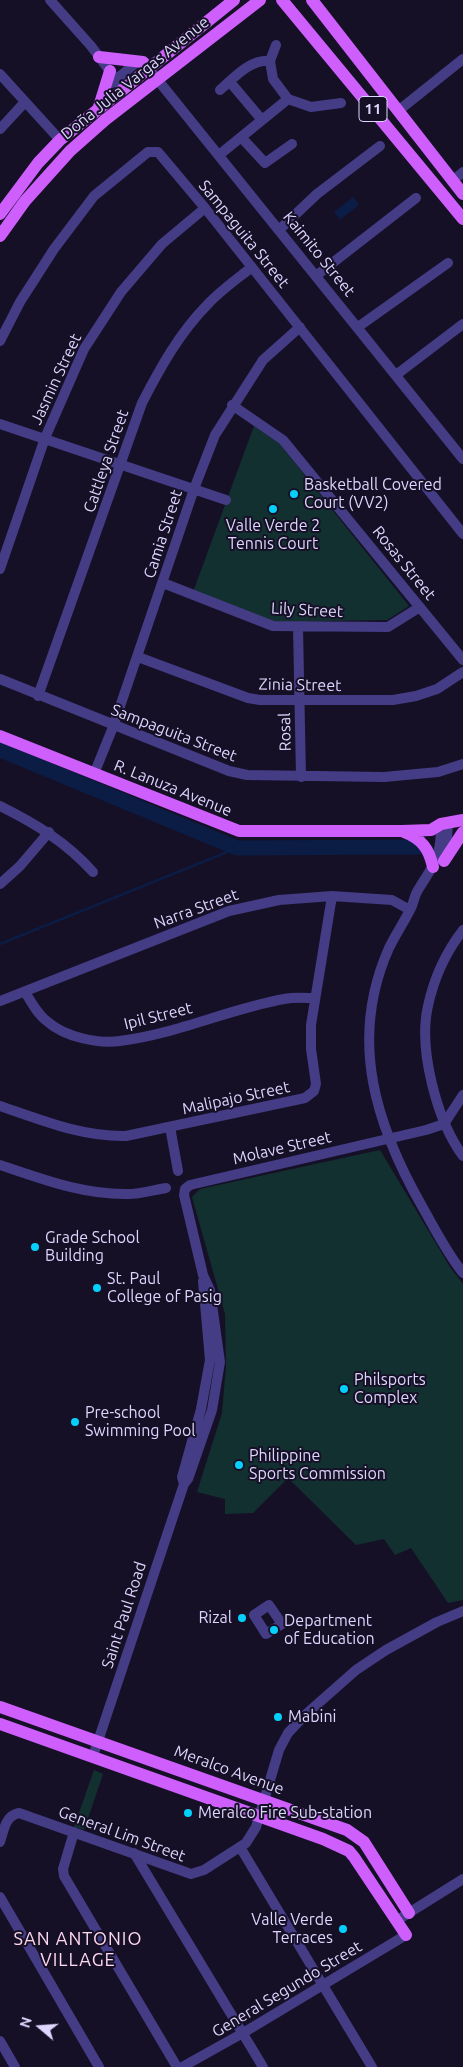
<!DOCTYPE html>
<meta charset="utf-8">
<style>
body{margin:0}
#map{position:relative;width:463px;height:2067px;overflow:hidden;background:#161027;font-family:Ubuntu,sans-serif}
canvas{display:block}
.north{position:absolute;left:15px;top:2002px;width:50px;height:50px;-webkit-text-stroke:4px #161027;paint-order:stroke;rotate:288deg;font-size:14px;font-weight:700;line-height:20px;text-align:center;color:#ded6fe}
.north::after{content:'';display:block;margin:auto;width:18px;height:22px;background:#ded6fe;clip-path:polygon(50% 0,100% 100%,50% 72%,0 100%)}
</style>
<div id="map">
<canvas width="463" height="2067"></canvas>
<div class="north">N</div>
</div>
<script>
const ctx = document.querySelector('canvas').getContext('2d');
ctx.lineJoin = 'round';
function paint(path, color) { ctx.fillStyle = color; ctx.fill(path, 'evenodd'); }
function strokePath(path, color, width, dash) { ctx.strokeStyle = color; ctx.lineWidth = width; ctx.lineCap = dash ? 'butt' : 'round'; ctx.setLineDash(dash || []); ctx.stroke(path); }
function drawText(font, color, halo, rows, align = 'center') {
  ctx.font = font + ' Ubuntu,sans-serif'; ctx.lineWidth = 4; ctx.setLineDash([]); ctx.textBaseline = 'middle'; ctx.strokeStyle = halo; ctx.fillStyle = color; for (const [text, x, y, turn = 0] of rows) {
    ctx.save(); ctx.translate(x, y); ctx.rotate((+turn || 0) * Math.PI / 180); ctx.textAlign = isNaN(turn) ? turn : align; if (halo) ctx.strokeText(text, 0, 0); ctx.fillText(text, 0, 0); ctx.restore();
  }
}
paint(new Path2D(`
 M254 426 279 443 409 606 387 620 267 622 193 592Z
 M380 1150 450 1267 463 1284V1600L448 1603 411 1548 395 1555 384 1539 356 1545 288 1478 253 1513 225 1514V1499L197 1492 222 1413 226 1366 225 1314 192 1197 200 1189Z
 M94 1770 103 1774 84 1830 74 1827Z`), '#133031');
paint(new Path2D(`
 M353 197 359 205 340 220 334 212Z`), '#0b1c45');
strokePath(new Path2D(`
 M0 944 237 848`), '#0b1c45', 2.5);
strokePath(new Path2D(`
 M0 750 237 848 419 847`), '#0b1c45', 15);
strokePath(new Path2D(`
 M50 0 91 46 124 90
 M276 45 270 61 273 79 288 99 311 107 341 103
 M0 74 60 140
 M153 74 463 459
 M230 82 262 120
 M112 83 138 61
 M220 90C234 78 250 59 270 61
 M398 111 463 59
 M0 129 25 102
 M241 137 265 163 292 144
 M219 155 288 99
 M452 181 463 172
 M280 229 317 194 380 146
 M317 275 416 198
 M358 327 448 263
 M0 341 20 302 54 249 94 196 148 152H158L205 208 463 534
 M396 375 463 324
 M232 405 283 440 463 660
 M0 424 226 500
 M0 569 45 438 84 349 121 292 162 244 205 208
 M163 583 273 626 388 627 420 607
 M298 627 301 777
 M138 657 248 698 260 700H393L416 696 437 689 463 672
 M0 679 229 771 247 775 384 777 438 772 463 764
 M38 696 142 403C160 368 180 332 208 304 221 290 237 279 252 267
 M94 774 113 727 194 489 215 435 263 360 300 327
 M0 806C36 824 66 842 93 872
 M441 824C441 859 435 862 418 890 414 896 414 902 411 908 404 922 396 934 389 948 348 1040 376 1126 423 1208 436 1231 447 1253 463 1273
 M446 856 448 823
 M0 884 20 866 49 832
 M463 930C446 952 434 978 428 1006 418 1049 437 1121 463 1156
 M25 992C32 1003 37 1014 48 1022 65 1037 98 1044 120 1041 176 1034 229 1009 284 999 294 997 305 998 315 998
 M0 1001 229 911 279 900 332 896 392 900 410 910
 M0 1106C41 1120 82 1137 126 1136L305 1098 314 1091 316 1084 311 1049V1025L332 896
 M170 1127 178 1171
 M0 1165C42 1179 83 1195 128 1194 140 1194 153 1190 166 1188
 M184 1484 182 1477 201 1409 210 1360 203 1281
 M269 1605 282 1624 266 1634 254 1615Z
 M93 1756 184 1484 188 1479 212 1410 220 1362 210 1290 203 1275 184 1195 185 1189 190 1185 426 1130 444 1124 463 1095
 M74 1832 63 1869 64 1876 177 2067
 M0 1842C4 1830 5 1816 19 1813L191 1874 204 1870 246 1843 256 1827 279 1750 288 1733 305 1715 356 1670 386 1650 437 1622 463 1611
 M240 1847 372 2067
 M134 1853 263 2067
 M0 1897 99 2067
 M396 1921 463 1879
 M0 2041 15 2067
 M182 2067 243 2033 406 1935`), '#443c85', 10);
strokePath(new Path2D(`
 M282 0 463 219
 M312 0 463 194
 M99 57 143 62 150 69
 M98 110 110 71
 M0 214 38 163 60 140 234 0
 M0 236 25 201 70 151 105 120 260 0
 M0 736 239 831H402L431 830 441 824 463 820
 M404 832C422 839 429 849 433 867
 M444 861 463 832
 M0 1707 347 1830 364 1842 409 1913
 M0 1724 323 1839 349 1851 354 1857 406 1935`), '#ce5ffd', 12);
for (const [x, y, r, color] of [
 [294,494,5,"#05d0fc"],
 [273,509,5,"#05d0fc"],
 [35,1247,5,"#05d0fc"],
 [97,1288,5,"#05d0fc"],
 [344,1389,5,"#05d0fc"],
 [75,1422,5,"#05d0fc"],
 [239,1465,5,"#05d0fc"],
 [242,1618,5,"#05d0fc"],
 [274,1630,5,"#05d0fc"],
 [278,1717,5,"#05d0fc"],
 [188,1813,5,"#05d0fc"],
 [343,1929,5,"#05d0fc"]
]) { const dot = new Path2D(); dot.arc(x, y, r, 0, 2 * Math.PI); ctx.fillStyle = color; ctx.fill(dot); strokePath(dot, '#161027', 2); }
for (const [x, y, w] of [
 [373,109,28]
]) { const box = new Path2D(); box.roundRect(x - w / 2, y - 12.5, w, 25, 4); ctx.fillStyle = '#161027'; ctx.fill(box); strokePath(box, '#ded6fe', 1); }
drawText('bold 15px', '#ded6fe', null, [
 ["11",373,109]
]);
drawText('16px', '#ded6fe', '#161027', [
 ["Doña Julia Vargas Avenue",135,78,-39],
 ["Sampaguita Street",244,234,51],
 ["Kaimito Street",319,254,51],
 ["Jasmin Street",56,379,-65],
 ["Cattleya Street",106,461,-71],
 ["Camia Street",163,534,-72],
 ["Rosas Street",404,563,51],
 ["Lily Street",307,610,3],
 ["Zinia Street",300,685,1],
 ["Rosal",285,732,-91],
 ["Sampaguita Street",174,733,21],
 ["R. Lanuza Avenue",173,788,22],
 ["Narra Street",196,909,-20],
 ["Ipil Street",158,1016,-14],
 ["Malipajo Street",236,1098,-12],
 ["Molave Street",282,1148,-13],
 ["Saint Paul Road",124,1615,-72],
 ["Meralco Avenue",229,1770,20],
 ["General Lim Street",122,1834,20],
 ["General Segundo Street",287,1989,-31]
]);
drawText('16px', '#ded6fe', '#161027', [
 ["Basketball Covered",304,485],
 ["Court (VV2)",304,503],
 ["Valle Verde 2",273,526,"center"],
 ["Tennis Court",273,544,"center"],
 ["Grade School",45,1238],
 ["Building",45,1256],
 ["St. Paul",107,1279],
 ["College of Pasig",107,1297],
 ["Philsports",354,1380],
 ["Complex",354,1398],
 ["Pre-school",85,1413],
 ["Swimming Pool",85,1431],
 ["Philippine",249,1456],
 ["Sports Commission",249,1474],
 ["Rizal",232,1618,"right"],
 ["Department",284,1621],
 ["of Education",284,1639],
 ["Mabini",288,1717],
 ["Meralco Fire Sub-station",198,1813],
 ["Valle Verde",333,1920,"right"],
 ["Terraces",333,1938,"right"]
], 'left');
ctx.letterSpacing = '1px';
drawText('18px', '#fed8ee', '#161027', [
 ["SAN ANTONIO",78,1939],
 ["VILLAGE",78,1960]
]);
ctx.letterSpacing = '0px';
</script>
